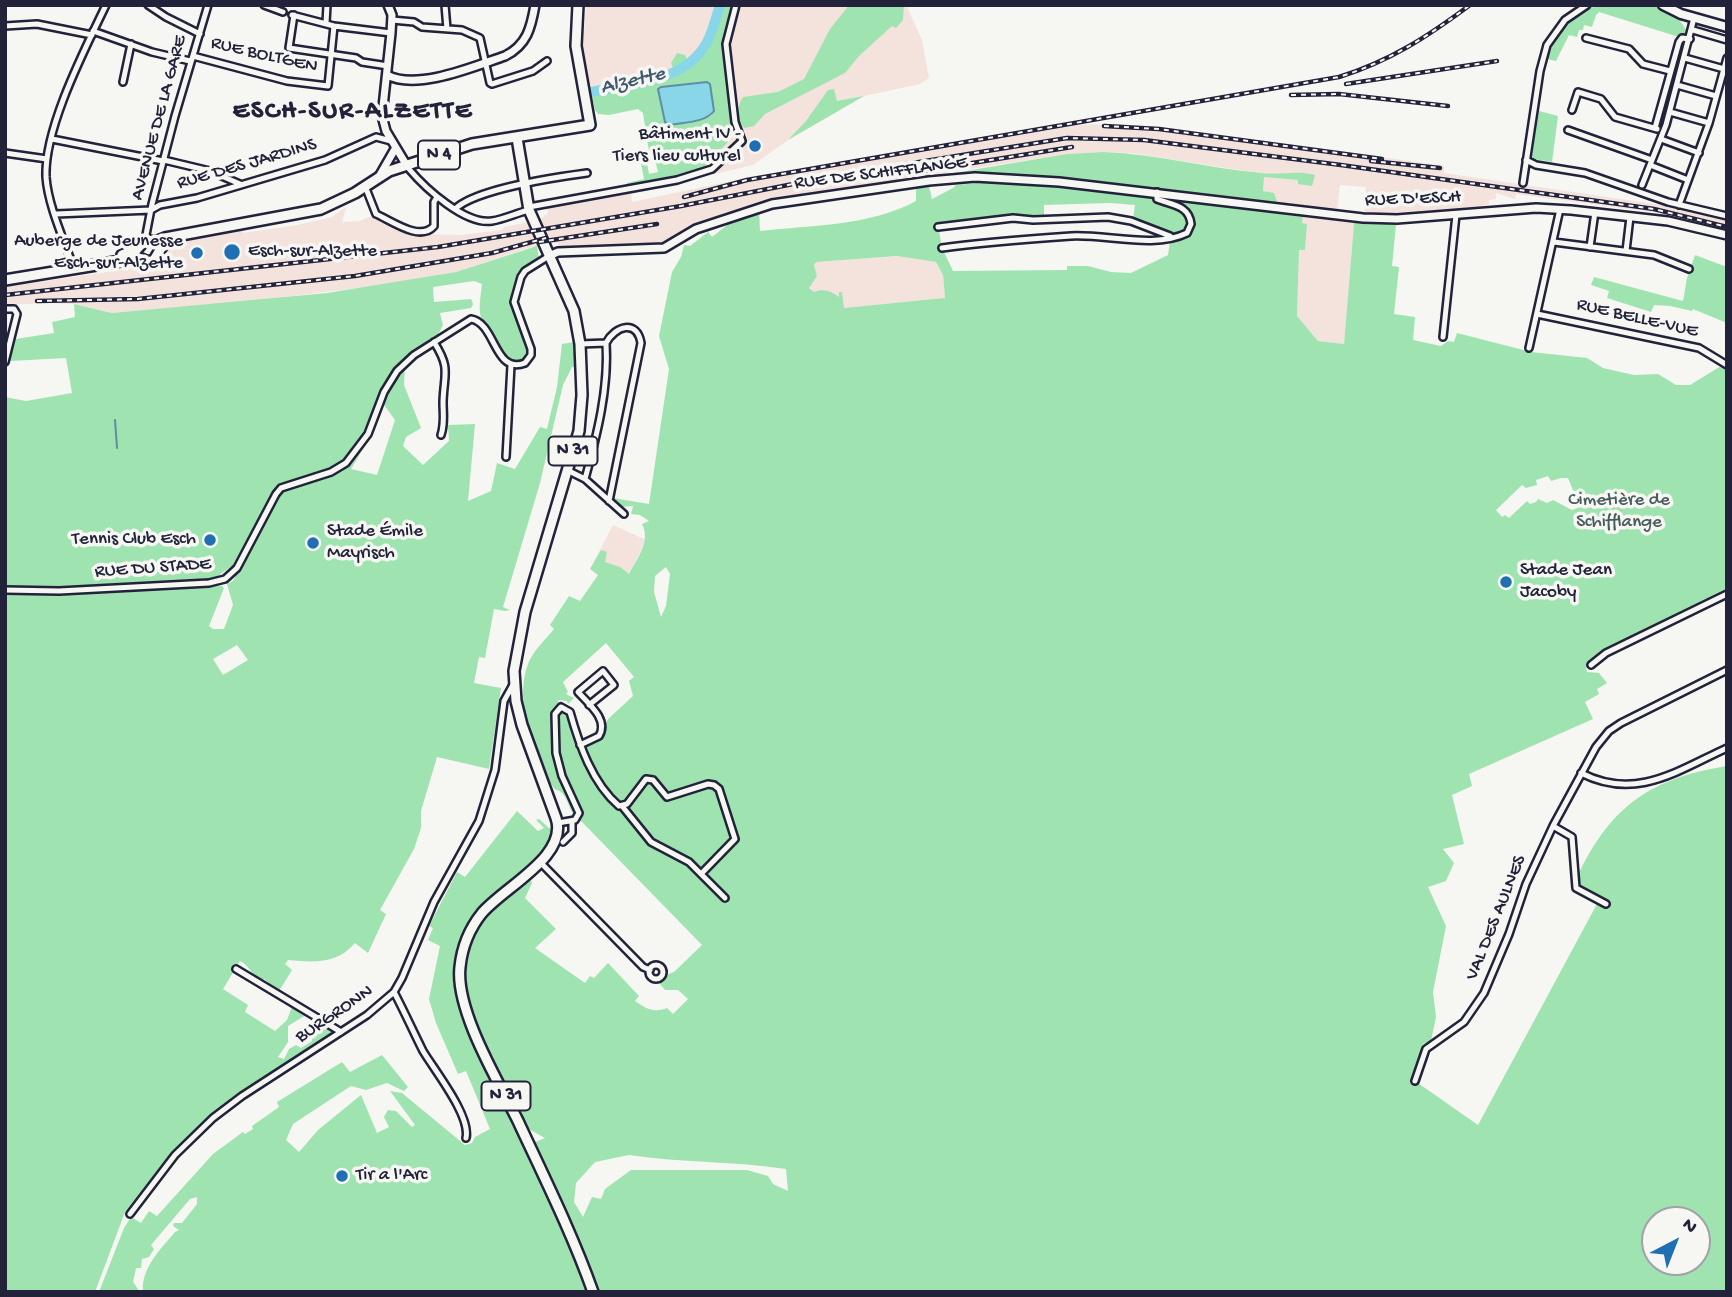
<!DOCTYPE html>
<meta charset="utf-8">
<style>
body{margin:0}
#map{position:relative;width:1732px;height:1297px;overflow:hidden;background:#f6f6f2;font-family:"Gochi Hand",sans-serif}
canvas{display:block}
.frame{position:absolute;inset:0;border:7px solid #22223b;pointer-events:none}
.north{position:absolute;left:1641px;top:1206px;width:70px;height:70px;box-sizing:border-box;background:#f6f6f2;border:2px solid #a1a1a9;border-radius:50%;rotate:42deg;font-size:19px;font-weight:700;line-height:28px;text-align:center;color:#22223b}
.north::after{content:'';display:block;margin:auto;width:24px;height:32px;background:#1f6fb2;clip-path:polygon(50% 0,100% 100%,50% 72%,0 100%)}
</style>
<div id="map">
<canvas width="1732" height="1297"></canvas>
<div class="frame"></div>
<div class="north">N</div>
</div>
<script>
const ctx = document.querySelector('canvas').getContext('2d');
ctx.lineJoin = 'round';
function paint(path, color) { ctx.fillStyle = color; ctx.fill(path, 'evenodd'); }
function strokePath(path, color, width, dash) { ctx.strokeStyle = color; ctx.lineWidth = width; ctx.lineCap = dash ? 'butt' : 'round'; ctx.setLineDash(dash || []); ctx.stroke(path); }
function drawText(font, color, halo, rows, align = 'center') {
  ctx.font = font + ' "Gochi Hand",sans-serif'; ctx.lineWidth = 7; ctx.setLineDash([]); ctx.textBaseline = 'middle'; ctx.strokeStyle = halo; ctx.fillStyle = color; for (const [text, x, y, turn = 0] of rows) {
    ctx.save(); ctx.translate(x, y); ctx.rotate((+turn || 0) * Math.PI / 180); ctx.textAlign = isNaN(turn) ? turn : align; if (halo) ctx.strokeText(text, 0, 0); ctx.fillText(text, 0, 0); ctx.restore();
  }
}
paint(new Path2D(`
 M586 5H720L709 40 701 52 688 65 687 59 675 73 669 76 665 71 661 72V78L591 92 583 46Z
 M736 5H906L922 40 929 78 920 84 864 96 788 140 753 165 631 193 632 202 755 176 1023 130 1057 125 1119 124 1304 146 1444 166V173L1682 208 1727 220V230L1681 217 1652 212 1516 194 1515 199 1496 193V199L1489 200V204L1478 207 1408 215H1364L1366 187 1340 185 1337 212 1278 204 1274 194 1263 191 1264 177 1299 180 1307 173 1265 174 1131 153 1104 152 1067 154 772 200 687 227 661 244 559 248 558 243H550L522 250 456 272 383 285 241 302 112 313 74 304 50 303 5 305V287L155 265 161 256 163 245 173 240 242 228 243 233 298 225 332 217 346 207 342 222 360 221 376 214 423 234 461 235 502 230 504 227 539 220 548 213 545 199 616 188 677 175 704 167 722 129 726 44Z
 M1303 217 1354 223 1344 344 1318 341 1297 316 1299 249 1305 250 1307 225 1302 223Z
 M897 256 936 262 943 275 945 299 844 308 839 298 814 292 809 287 817 276 814 265 816 262Z
 M613 525 646 540 629 574 590 569Z`), '#f4e2dd');
paint(new Path2D(`
 M720 5H736L727 37 735 122 723 129 728 142 704 167 677 175 627 185V183L644 179 641 163 644 162 643 155 646 157 649 174 658 172 656 164 650 158 643 113 638 109 609 115 598 114 595 110 591 92 661 78V72L666 71 669 76 675 73 671 63 677 53 685 55 689 64C707 47 712 29 720 5ZM707 82 712 115 706 118 670 125 658 89 661 87Z
 M849 5H904L903 20 896 28 892 26 859 56 845 73 765 114 754 126 744 128C736 118 737 107 743 97L778 92 804 79 830 29Z
 M1598 5H1655L1679 19 1688 33 1679 37 1599 12 1596 15 1592 27 1584 25 1583 30H1579L1577 37 1569 35 1556 61 1547 59C1555 32 1573 16 1598 5Z
 M834 89 837 101 864 96 788 140 806 121 828 90Z
 M1539 111 1558 116 1552 162 1534 159 1532 156Z
 M1104 152C1157 154 1208 168 1261 173 1279 175 1298 170 1315 175L1312 186 1298 184V180L1264 177 1263 191 1274 193 1278 204 1221 197 1214 199 1242 204V208L1303 217 1302 223 1307 224 1305 250H1299L1297 316 1318 341 1344 344 1354 223 1396 224 1392 266 1399 267 1394 314 1415 317 1413 340 1441 346 1448 341 1454 342 1457 333 1531 352 1587 358 1603 368 1634 375 1658 374 1676 385H1690L1721 366 1727 370V588L1609 647 1586 667 1587 672 1599 673 1607 683 1597 689 1599 694 1585 702 1593 719 1469 774 1472 786 1452 795 1464 844 1443 849 1454 863 1446 881 1428 887 1446 926 1433 992 1436 1017 1431 1041 1423 1044 1415 1081 1478 1125 1598 902 1580 892 1574 876 1579 873C1612 805 1652 778 1727 766V1292H597L577 1237 533 1143 545 1138 525 1127C515 1104 504 1081 493 1058 473 1014 448 967 480 921 495 901 518 885 536 869L538 871 530 879 532 883 525 898 556 929 535 948 585 983 590 976 594 978 608 963 639 996 635 1001C646 1009 654 1013 667 1008L673 1014 688 999 678 990H665L660 984 666 975 674 972 702 945 582 822C567 813 571 801 561 792 555 788 557 792 553 787 532 758 514 700 528 664 532 652 546 639 554 629L550 625 569 596 580 601 598 575 590 569 601 550 607 552 605 562 620 567 629 574C637 558 651 542 642 524L649 521 640 515 631 514 633 506 621 507 613 498 649 504 669 369 659 336 672 272 681 257 684 245 690 246 708 232 712 237 740 215 759 208 760 231C812 225 870 226 916 201V188L929 186 932 199 953 188 956 185 997 181 999 175 948 174 1067 154ZM1110 203 1135 205 1133 219 1176 236 1170 241 1168 255 1131 273 1111 272 1088 266H1067V270L953 271 942 248 938 225 1013 215 1044 216V205ZM897 256 936 262 943 275 945 298 844 308 842 292H839V297C831 291 823 288 814 292L809 288 817 276 814 265 816 262ZM1548 476 1551 481 1561 478H1568L1580 507 1572 510 1553 500 1547 503 1538 499 1536 502 1530 504 1527 501 1509 518 1505 515 1502 517 1496 510 1522 485 1526 488 1537 485 1536 480ZM666 567 670 574 666 606 661 617 654 592 655 576ZM606 643 634 677 629 681 633 696 608 719 599 736 580 745 568 709 558 708V700L567 701 568 704 574 698 566 694 568 692 563 682ZM629 1155C681 1163 734 1161 786 1169L788 1191 773 1184 768 1176 747 1170H631L605 1189 601 1199 592 1197 583 1217 574 1202 576 1183 595 1162ZM1655 1220H1697V1262H1655Z
 M537 246 539 259 518 272C515 282 510 294 511 305 512 317 548 367 512 362 503 356 481 324 480 313 479 304 481 294 482 284L474 281 433 287 434 302 471 299 473 304 471 308 440 313 443 325 434 342 405 362 404 385 421 428 406 437 403 446 423 465 449 441 448 425 475 424 468 501 491 491 497 463 515 469 540 427 547 429 557 387 562 344 575 342 577 367H572L563 385 540 483 503 607 510 610 505 611 494 609 485 658 479 657 474 683 501 688 489 769 437 757 421 811V828L414 849 380 910 386 914 368 953 355 943C336 965 314 962 288 960L285 964 292 970 279 991 264 979 261 981C252 976 250 966 240 961L223 989 248 1005 245 1012 275 1031 287 1020 292 1007 306 1015 288 1026V1042L278 1057 284 1059 289 1049 296 1045 301 1048 312 1041 313 1019 334 1032 239 1092 210 1115 172 1152 125 1212 95 1292H5V594L222 586 224 588 209 626 213 629H224L233 605 227 584 233 581 277 496 283 489 340 472V468L281 488 265 513 262 512 233 565 215 578 53 588 5 586V397L26 401 72 393 66 358 10 361 16 339 54 333 52 322 75 317 74 304 112 313 327 293 456 272ZM382 402 395 420 377 475 351 469 364 447 363 441ZM237 645 248 660 223 675 213 659Z
 M1695 255 1727 267V323L1693 309 1692 311 1670 306 1654 305 1651 312 1607 298 1609 291 1591 285 1594 277 1683 301 1687 278Z
 M517 811 538 831 544 828 536 820 539 819 549 828 552 827C552 845 540 856 528 867 472 914 437 938 462 1017L568 1235 590 1292H143C141 1268 160 1250 175 1232L179 1230 173 1226 174 1223H182L197 1204V1197L190 1199 151 1245 154 1249 149 1257 142 1259 141 1268H136L133 1282 140 1292H99L124 1228 131 1217 141 1223 149 1211 157 1216 213 1154 243 1132 245 1134 253 1129 252 1126 279 1107 277 1102 342 1062 350 1072 382 1055 408 1087 404 1091 387 1083 366 1090 351 1086 293 1124 286 1140 299 1152 318 1130 361 1095 377 1133 389 1127 384 1117 388 1110 396 1111 412 1127 415 1125 390 1091 402 1093 465 1145 472 1143 475 1137 490 1129 466 1071 458 1074 436 1023 429 999 440 946 428 940 433 928 429 926 457 872 465 877Z`), '#9fe4b0');
const water = new Path2D(`
 M707 82 710 84 714 111C705 123 684 122 670 125L665 122 658 89 661 87Z`);
paint(water, '#88d6e7');
strokePath(water, '#5f8ea2', 2);
strokePath(new Path2D(`
 M115 420 117 448`), '#5f8ea2', 2);
strokePath(new Path2D(`
 M591 92C632 83 685 83 707 42 713 31 716 17 720 5`), '#88d6e7', 10);
const minor = new Path2D(`
 M148 5 166 17 200 34
 M264 5 283 12
 M445 5 447 29
 M292 15 334 26 391 33
 M294 15 289 48 356 58 362 62 388 66
 M392 20 414 22 422 27 462 30 480 38 490 83 492 84 533 71 547 61
 M326 23 327 5
 M5 26 37 24 92 35
 M1693 30 1727 40
 M93 31 152 52 190 61
 M1586 38 1629 49 1643 64 1670 71
 M193 56 287 81 328 86 334 26
 M1685 58 1724 69
 M123 82 131 44
 M1677 85 1716 96
 M1572 110 1578 92 1601 99 1615 117 1657 129
 M1670 112 1709 123
 M1655 128 1679 42 1682 38 1690 39
 M1568 130 1652 160
 M52 139 163 161
 M1661 139 1699 153
 M5 153 47 159
 M164 160 210 171 240 184
 M1526 160 1536 165 1585 173 1668 202 1727 216
 M1650 165 1688 180
 M409 169C425 188 465 225 492 221 504 219 517 213 529 210
 M1523 183 1540 71 1547 45 1565 20 1587 5
 M1642 185 1666 125 1694 18
 M365 186 376 214C392 221 420 242 434 226V202L437 197
 M1679 205 1709 123 1727 58
 M529 207 677 180 712 169 742 141 735 122 726 44 736 5
 M455 209C476 189 557 177 587 173
 M56 214 151 210 160 205 197 198 325 160 376 137 391 141
 M938 227 1013 218 1033 220 1108 217 1131 221 1170 236
 M145 240 152 204 175 116 208 5
 M1554 242 1654 255 1689 269
 M1590 247 1595 212
 M942 248C985 242 1028 239 1071 236 1107 234 1154 249 1187 233L1191 224C1189 205 1172 205 1157 199V192
 M1626 251 1630 217
 M74 269C65 242 48 206 46 177 44 128 85 49 106 5
 M5 309H14L17 314 5 362
 M1537 314 1699 348 1727 365
 M1443 337 1456 215
 M434 342C451 369 444 373 443 402 443 414 445 423 441 435
 M606 343C615 326 637 319 641 343L609 501
 M580 344 606 343
 M1529 348 1560 209
 M506 457 511 365
 M567 470 585 479 624 514
 M585 479C597 435 609 388 606 343
 M5 590 59 591 209 583 225 579 237 568 276 494 281 488 331 472 346 463 368 434 384 392 397 371 414 355 471 319C496 323 494 375 525 363L531 355V349L514 302 521 277 525 271 549 256
 M1591 665 1606 653 1727 594
 M580 745 599 736C609 720 589 704 578 692L603 671 614 685 589 705
 M1581 773C1636 801 1677 771 1727 748
 M622 806 651 842 689 862 701 874
 M558 823 575 820 579 813 562 776 556 753 555 714 561 707 570 712C579 744 592 783 619 806L627 804 646 779 653 780 667 797 708 784 714 785 719 789 735 839 701 874 725 898
 M1553 826 1572 837 1576 888 1606 904
 M563 842 572 833V821
 M540 862 643 967 650 970
 M649 972a7 7 0 1 1 14 0a7 7 0 1 1-14 0Z
 M236 969 341 1032
 M394 992C404 1011 413 1031 423 1051 435 1071 471 1116 466 1138
 M1415 1081 1426 1049 1464 1022 1484 993 1509 934 1526 884 1553 826 1596 747 1609 731 1621 723 1727 670
 M130 1214 175 1155 213 1118 242 1096 367 1015 394 992 402 978 434 902 479 821 495 770 504 701 514 683`);
const tertiary = new Path2D(`
 M388 5 392 15 391 33 382 116 386 131 407 166
 M387 75C417 91 475 66 505 56 527 45 531 28 535 5
 M380 175 395 149
 M549 256 558 252 664 248 696 229 772 204 929 181 975 177 1059 182 1363 218 1397 219 1536 208 1571 210 1668 221 1727 235`);
const secondary = new Path2D(`
 M1663 5 1681 14 1727 27`);
const primary = new Path2D(`
 M517 138 529 210 574 311 580 344 582 395 579 431 525 612 514 671 516 701 522 725 556 818C569 856 504 887 482 913 470 928 462 947 460 967 455 1010 498 1081 518 1121 544 1177 572 1233 593 1292
 M155 242 165 238 321 209 355 193 389 171 472 144 590 125 576 46 578 5
 M122 255 137 249 145 240 155 242
 M139 258 148 262 154 260 163 245 171 241
 M5 280 139 258`);
strokePath(minor, '#22223b', 10);
strokePath(tertiary, '#22223b', 12);
strokePath(secondary, '#22223b', 13);
strokePath(primary, '#22223b', 14);
strokePath(minor, '#f6f6f2', 5);
strokePath(tertiary, '#f6f6f2', 7);
strokePath(secondary, '#f6f6f2', 8);
strokePath(primary, '#f6f6f2', 9);
const rail = new Path2D(`
 M1346 84 1497 61
 M1291 95 1339 94 1448 106
 M1104 126 1159 129 1382 159
 M1371 161 1440 168
 M910 173 1072 147
 M684 197 747 180 1339 77C1390 61 1427 37 1470 5
 M539 242 657 224
 M5 295 438 247 681 206 839 175 1067 138 1144 140 1341 165 1654 209 1727 227
 M37 301 138 299 355 276 492 253 546 238`);
strokePath(rail, '#22223b', 4.5);
strokePath(rail, '#f6f6f2', 2, [5]);
for (const [x, y, r, color] of [
 [755,146,7,"#1f6fb2"],
 [232,252,9,"#1f6fb2"],
 [197,253,7,"#1f6fb2"],
 [210,540,7,"#1f6fb2"],
 [313,543,7,"#1f6fb2"],
 [1506,582,7,"#1f6fb2"],
 [342,1176,7,"#1f6fb2"]
]) { const dot = new Path2D(); dot.arc(x, y, r, 0, 2 * Math.PI); ctx.fillStyle = color; ctx.fill(dot); strokePath(dot, '#f6f6f2', 2.5); }
for (const [x, y, w] of [
 [439,155,42],
 [573,451,49],
 [506,1096,49]
]) { const box = new Path2D(); box.roundRect(x - w / 2, y - 14.5, w, 29, 5); ctx.fillStyle = '#f6f6f2'; ctx.fill(box); strokePath(box, '#22223b', 2); }
drawText('bold 18px', '#22223b', null, [
 ["N 4",439,155],
 ["N 31",573,451],
 ["N 31",506,1096]
]);
drawText('19px', '#22223b', '#f6f6f2', [
 ["RUE BOLTGEN",264,56,13],
 ["AVENUE DE LA GARE",160,118,-75],
 ["RUE DES JARDINS",247,165,-16],
 ["RUE DE SCHIFFLANGE",881,174,-7],
 ["RUE D'ESCH",1413,200,-2],
 ["RUE BELLE-VUE",1637,319,13],
 ["RUE DU STADE",153,569,-4],
 ["VAL DES AULNES",1497,918,-68],
 ["BURGRONN",335,1015,-34]
]);
drawText('19px', '#22223b', '#f6f6f2', [
 ["Bâtiment IV -",741,135,"right"],
 ["Tiers lieu culturel",741,157,"right"],
 ["Auberge de Jeunesse",183,242,"right"],
 ["Esch-sur-Alzette",183,264,"right"],
 ["Esch-sur-Alzette",248,252],
 ["Stade Émile",327,532],
 ["Mayrisch",327,554],
 ["Tennis Club Esch",196,540,"right"],
 ["Stade Jean",1520,571],
 ["Jacoby",1520,593],
 ["Tir a l'Arc",356,1176]
], 'left');
drawText('19px', '#485c5e', '#f6f6f2', [
 ["Cimetière de",1619,501],
 ["Schifflange",1619,523]
]);
drawText('italic 21px', '#41586f', '#f6f6f2', [
 ["Alzette",633,82,-13]
]);
ctx.letterSpacing = '2px';
drawText('bold 26px', '#22223b', '#f6f6f2', [
 ["ESCH-SUR-ALZETTE",353,113]
]);
ctx.letterSpacing = '0px';
</script>
